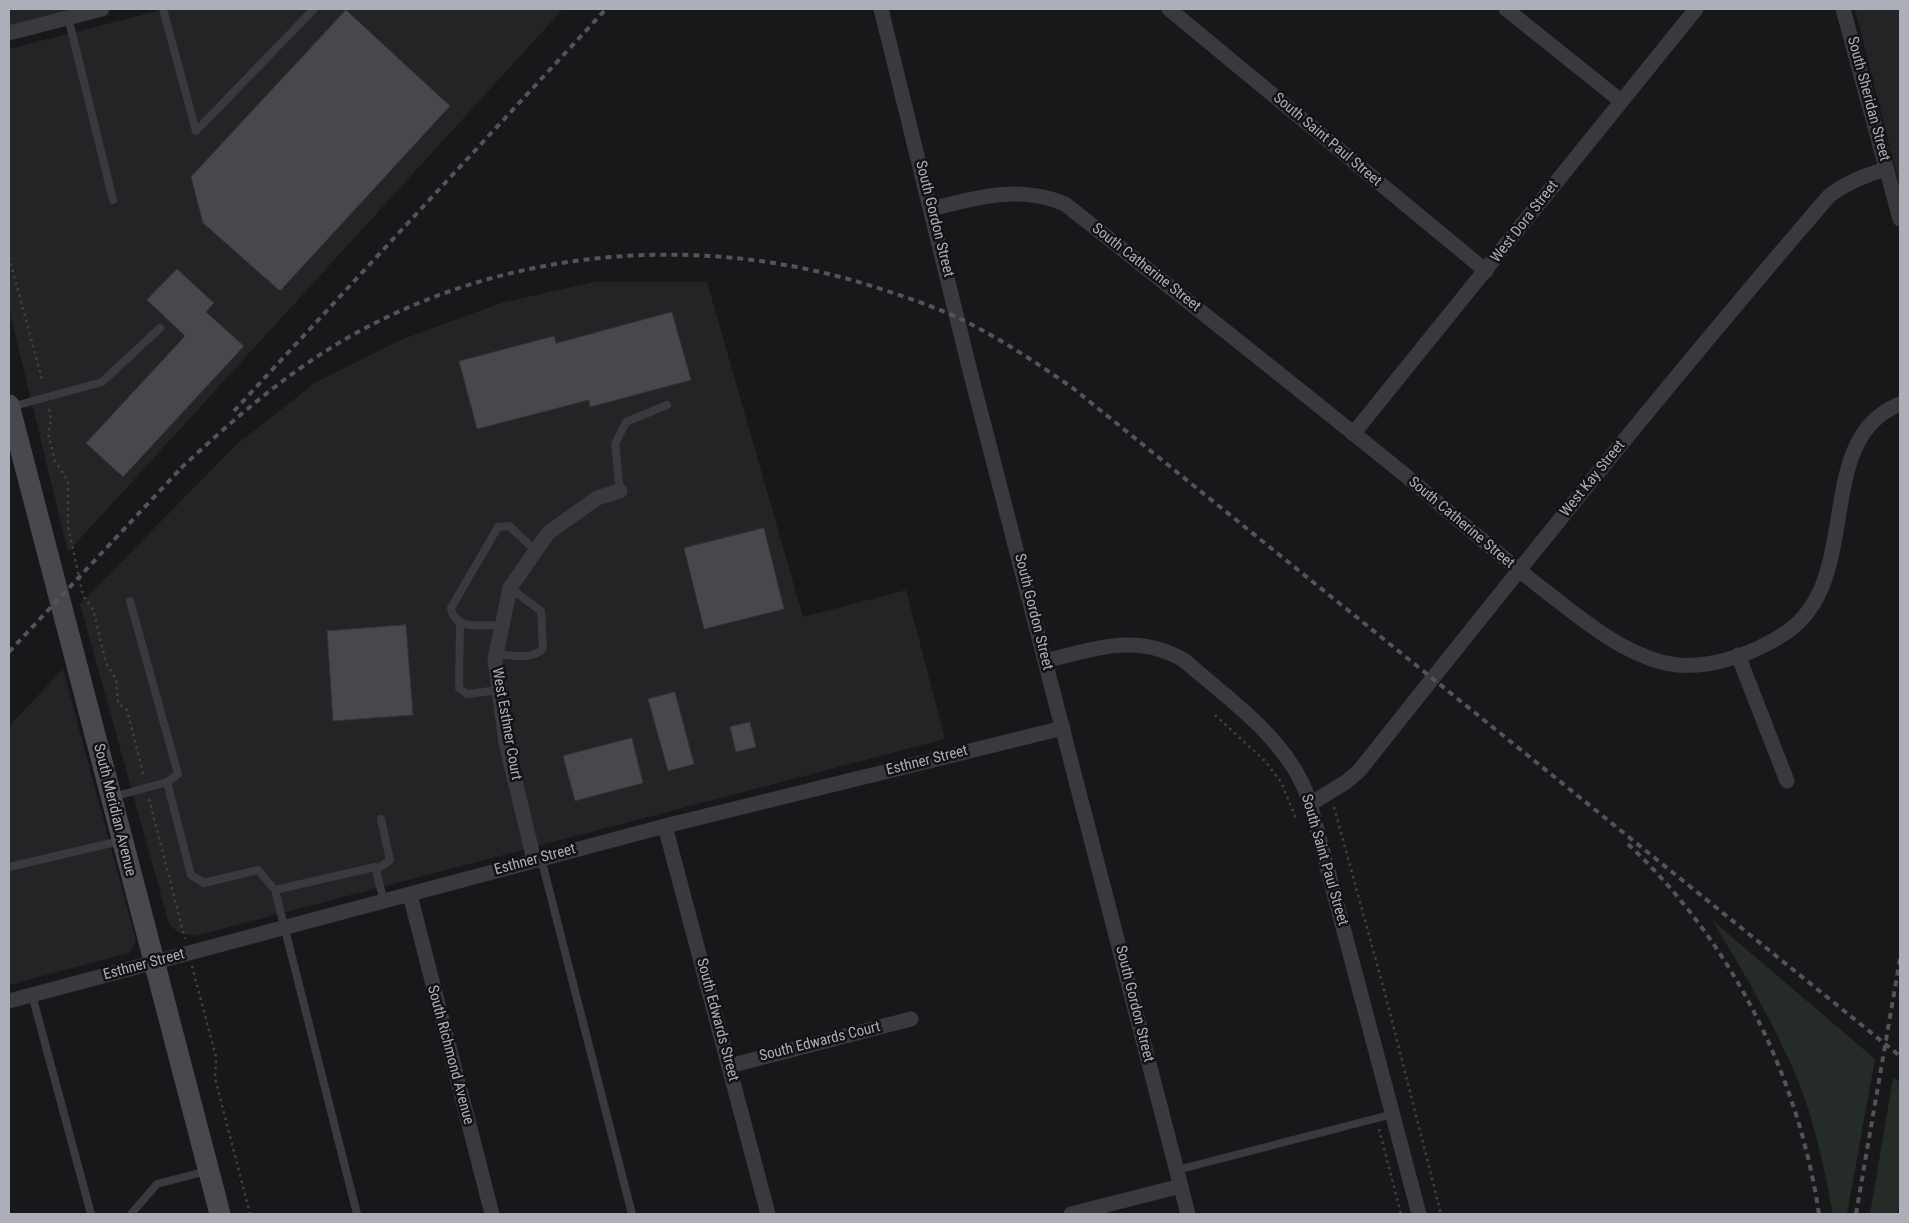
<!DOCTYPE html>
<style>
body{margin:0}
#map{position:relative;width:1909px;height:1223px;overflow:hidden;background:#18181a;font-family:"Roboto Condensed",sans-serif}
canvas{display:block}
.frame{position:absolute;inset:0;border:10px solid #acaeb8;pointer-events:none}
</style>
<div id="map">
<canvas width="1909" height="1223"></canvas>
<div class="frame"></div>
</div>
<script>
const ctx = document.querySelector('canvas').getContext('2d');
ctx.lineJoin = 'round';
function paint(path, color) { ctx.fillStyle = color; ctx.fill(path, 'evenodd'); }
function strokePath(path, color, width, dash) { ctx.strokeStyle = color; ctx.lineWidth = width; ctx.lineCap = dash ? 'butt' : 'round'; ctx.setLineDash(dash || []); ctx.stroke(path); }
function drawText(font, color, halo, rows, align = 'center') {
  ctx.font = font + ' "Roboto Condensed",sans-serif'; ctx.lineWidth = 5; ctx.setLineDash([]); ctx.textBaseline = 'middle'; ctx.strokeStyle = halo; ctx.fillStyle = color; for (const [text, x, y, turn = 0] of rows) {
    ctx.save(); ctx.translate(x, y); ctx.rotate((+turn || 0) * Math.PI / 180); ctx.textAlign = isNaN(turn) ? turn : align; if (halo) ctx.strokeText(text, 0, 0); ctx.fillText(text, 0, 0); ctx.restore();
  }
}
paint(new Path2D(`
 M9 9H103L9 33Z
 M165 9H563L68 552 9 309V49Z
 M1855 9H1900V187Z
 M594 282H707L803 617 906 590 945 739 195 936 179 933 169 924 80 604 236 445 315 383 403 339 501 303Z
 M63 669 136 941 129 953 9 985V726Z`), '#242427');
paint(new Path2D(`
 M1713 921 1875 1059 1847 1214H1833C1824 1168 1815 1122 1797 1078 1774 1023 1743 972 1713 921Z
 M1893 1078 1900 1082V1200L1898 1214H1870Z`), '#252b26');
const building = new Path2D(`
 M346 10 450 106 280 291 203 223 191 177Z
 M177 269 214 303 206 312 244 346 123 477 86 443 185 336 147 300Z
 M672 312 691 380 590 407 589 400 477 429 459 361 554 336 556 343Z
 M764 528 784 609 704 629 684 548Z
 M406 625 413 715 333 721 327 631Z
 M675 692 694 764 668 771 648 699Z
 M750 722 756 747 736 752 730 727Z
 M632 738 643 783 575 801 563 756Z`);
paint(building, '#48484c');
strokePath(building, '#333235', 1);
strokePath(new Path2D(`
 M9 257 43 383
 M49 409 51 419 48 433 55 461 68 481V526L83 596 93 609 106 663 116 679 118 703 127 710 144 777
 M1215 715 1265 761 1281 782 1297 821
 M149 799 185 939
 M1334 807 1387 1001 1441 1214
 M192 966 216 1057 215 1078 250 1214
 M1379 1129 1401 1214`), '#404045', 2.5, [2.5, 4]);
strokePath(new Path2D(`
 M163 9 196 131
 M68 17 113 200
 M196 131 314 9
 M11 407 102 382 160 328
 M620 491 615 444 626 422 667 405
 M460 624 459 688 467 694 499 690
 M502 625C482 624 455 632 451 608L498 527 509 526 536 551
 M496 654C509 655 534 661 543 648L541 611 510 588
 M167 782 191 875 204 883 258 870 275 890
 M113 797 167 782 178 774 130 601
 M541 858 632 1214
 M9 867 120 841
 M376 870 390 860 381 819
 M32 995 91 1214
 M1177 1170 1393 1114
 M131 1214 157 1184 207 1171
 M357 1214 275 890 375 867 384 901`), '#3a3a3e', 8);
strokePath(new Path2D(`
 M881 9 970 371 1188 1214
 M1169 9 1486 271
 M1506 9 1621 101
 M1843 9 1900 219
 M9 33 102 9
 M932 209C977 197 1021 185 1065 204 1179 294 1293 384 1405 475 1454 516 1502 558 1553 597 1587 623 1619 650 1661 662 1702 673 1753 655 1787 632 1865 578 1811 439 1900 404
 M1353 434 1696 9
 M1738 655 1787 781
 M1045 661C1095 649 1138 632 1185 661 1227 698 1279 733 1303 785 1310 800 1313 817 1318 833L1419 1214
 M1310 804 1346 782 1359 771C1513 577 1667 384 1829 196 1847 182 1865 175 1887 169
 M665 826 768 1214
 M534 860 506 743 495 659 510 588 548 533 597 498 620 491
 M410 895 492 1214
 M9 1001 665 826 1063 728
 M729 1066 911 1019
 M1071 1214 1181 1186`), '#3a3a3e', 15);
strokePath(new Path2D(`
 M9 405 220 1214`), '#48484e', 21);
strokePath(new Path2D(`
 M234 411 606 9
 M181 468C236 417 291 369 356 333 518 244 714 232 887 291 912 299 937 308 961 319 1001 339 1037 363 1074 389L1900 1056
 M9 652 185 464
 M1628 844C1732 942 1798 1074 1819 1214
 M1856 1214 1900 959`), '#535359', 4, [6, 5]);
drawText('15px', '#acaeb8', '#131315', [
 ["South Sheridan Street",1868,99,75],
 ["South Saint Paul Street",1327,140,40],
 ["South Gordon Street",934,219,76],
 ["West Dora Street",1525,222,-52],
 ["South Catherine Street",1146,268,38],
 ["West Kay Street",1593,479,-51],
 ["South Catherine Street",1461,523,40],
 ["South Gordon Street",1033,612,76],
 ["West Esthner Court",506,724,80],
 ["Esthner Street",927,761,-14],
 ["South Meridian Avenue",114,810,76],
 ["Esthner Street",535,860,-15],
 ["South Saint Paul Street",1324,860,74],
 ["Esthner Street",144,965,-15],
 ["South Gordon Street",1134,1004,76],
 ["South Edwards Street",717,1020,75],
 ["South Edwards Court",820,1042,-14],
 ["South Richmond Avenue",450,1055,75]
]);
</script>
